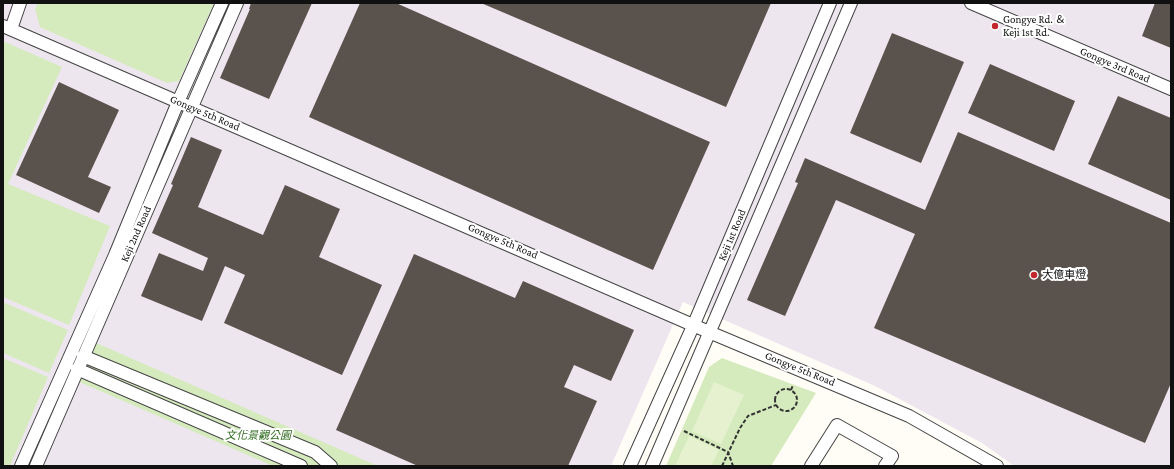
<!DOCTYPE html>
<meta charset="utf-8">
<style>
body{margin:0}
#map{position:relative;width:1174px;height:469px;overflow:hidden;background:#fffdf5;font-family:"Crimson Pro",serif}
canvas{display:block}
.frame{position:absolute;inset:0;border:4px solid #111;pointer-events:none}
</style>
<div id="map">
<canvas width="1174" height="469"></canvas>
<div class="frame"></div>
</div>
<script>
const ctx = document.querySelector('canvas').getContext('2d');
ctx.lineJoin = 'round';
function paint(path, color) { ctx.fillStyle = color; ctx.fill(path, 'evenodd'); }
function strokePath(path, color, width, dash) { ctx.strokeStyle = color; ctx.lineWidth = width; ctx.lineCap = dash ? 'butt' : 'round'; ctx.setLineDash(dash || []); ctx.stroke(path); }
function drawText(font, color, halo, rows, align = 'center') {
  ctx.font = font + ' "Crimson Pro","Noto Sans TC",serif'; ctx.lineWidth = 4; ctx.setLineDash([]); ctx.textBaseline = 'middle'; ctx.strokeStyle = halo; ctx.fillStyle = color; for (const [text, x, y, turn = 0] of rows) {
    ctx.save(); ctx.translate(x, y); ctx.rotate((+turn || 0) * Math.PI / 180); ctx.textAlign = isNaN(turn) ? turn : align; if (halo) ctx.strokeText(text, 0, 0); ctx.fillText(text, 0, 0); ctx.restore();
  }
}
paint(new Path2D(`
 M3 3H1171V466H1014L982 443 875 386 683 302 611 466H3Z`), '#eee6ef');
paint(new Path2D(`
 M38 3H214L179 81 167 83 40 27 35 9Z
 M3 41 62 67 8 184 110 226 69 325 3 297Z
 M3 302 68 330 49 373 3 353Z
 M94 342 378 466H273L77 381Z
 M3 358 48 377 10 466H3Z
 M722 358 816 393 771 466H666L709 367Z`), '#d5ebbd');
paint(new Path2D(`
 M714 382 744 395 721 444 692 431Z
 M689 436 719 450 711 466H675Z`), '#e6f2cf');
paint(new Path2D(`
 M251 3H312L269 99 220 78 250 9H249Z
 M360 3H396L710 142 653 270 309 117Z
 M481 3H771L726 107Z
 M1155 3H1171V48L1142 36Z
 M892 33 964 62 921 163 850 133Z
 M990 64 1075 101 1054 151 968 113Z
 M59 82 119 110 88 177 111 187 99 213 16 175Z
 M1118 96 1171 118V200L1088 164Z
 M958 132 1171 223V383L1145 443 874 328 915 234 836 200 785 316 747 300 798 183 795 182 805 158 925 210Z
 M191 137 222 150 198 207 263 235 285 185 340 209 319 257 382 285 342 375 224 323 245 275 225 266 202 321 141 296 159 253 203 271 208 258 152 233 173 185 171 184Z
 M414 254 515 298 523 281 634 330 611 381 574 365 564 387 597 401 568 466H418L336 430Z`), '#5a524d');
const minor = new Path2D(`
 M971 3 1171 89
 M3 26 709 332 909 416 997 466
 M11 29 20 3
 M83 356 315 452 331 466
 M77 369 301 466
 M21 466 115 255 178 102 222 3
 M36 466 237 3
 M630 466 694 324 830 3
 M652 466 851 3
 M811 466 837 425 892 456 885 466`);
strokePath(minor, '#444', 14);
strokePath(new Path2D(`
 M3 6V7
 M775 400a11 11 0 1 1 22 0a11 11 0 1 1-22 0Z
 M791 390 793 385
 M684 431 728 452 733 466
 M722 466 740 428 748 416 776 405`), '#333', 2, [4, 2]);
strokePath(minor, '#fff', 12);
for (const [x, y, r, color] of [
 [995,26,4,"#c4262e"],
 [1034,275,4,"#c4262e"]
]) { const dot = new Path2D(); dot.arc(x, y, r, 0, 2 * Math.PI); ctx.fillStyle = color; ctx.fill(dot); strokePath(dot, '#fff', 1.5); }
drawText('11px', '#111', '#fff', [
 ["Gongye Rd. ＆",1003,20],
 ["Keji 1st Rd.",1003,33],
 ["大億車燈",1042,275]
], 'left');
drawText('11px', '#111', '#fff', [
 ["Gongye 3rd Road",1115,65,23],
 ["Gongye 5th Road",205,113,23],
 ["Keji 2nd Road",136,234,-66],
 ["Keji 1st Road",732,235,-67],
 ["Gongye 5th Road",503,241,23],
 ["Gongye 5th Road",800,369,22]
]);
drawText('italic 11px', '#2f6b1f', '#fff', [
 ["文化景觀公園",258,436]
]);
</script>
